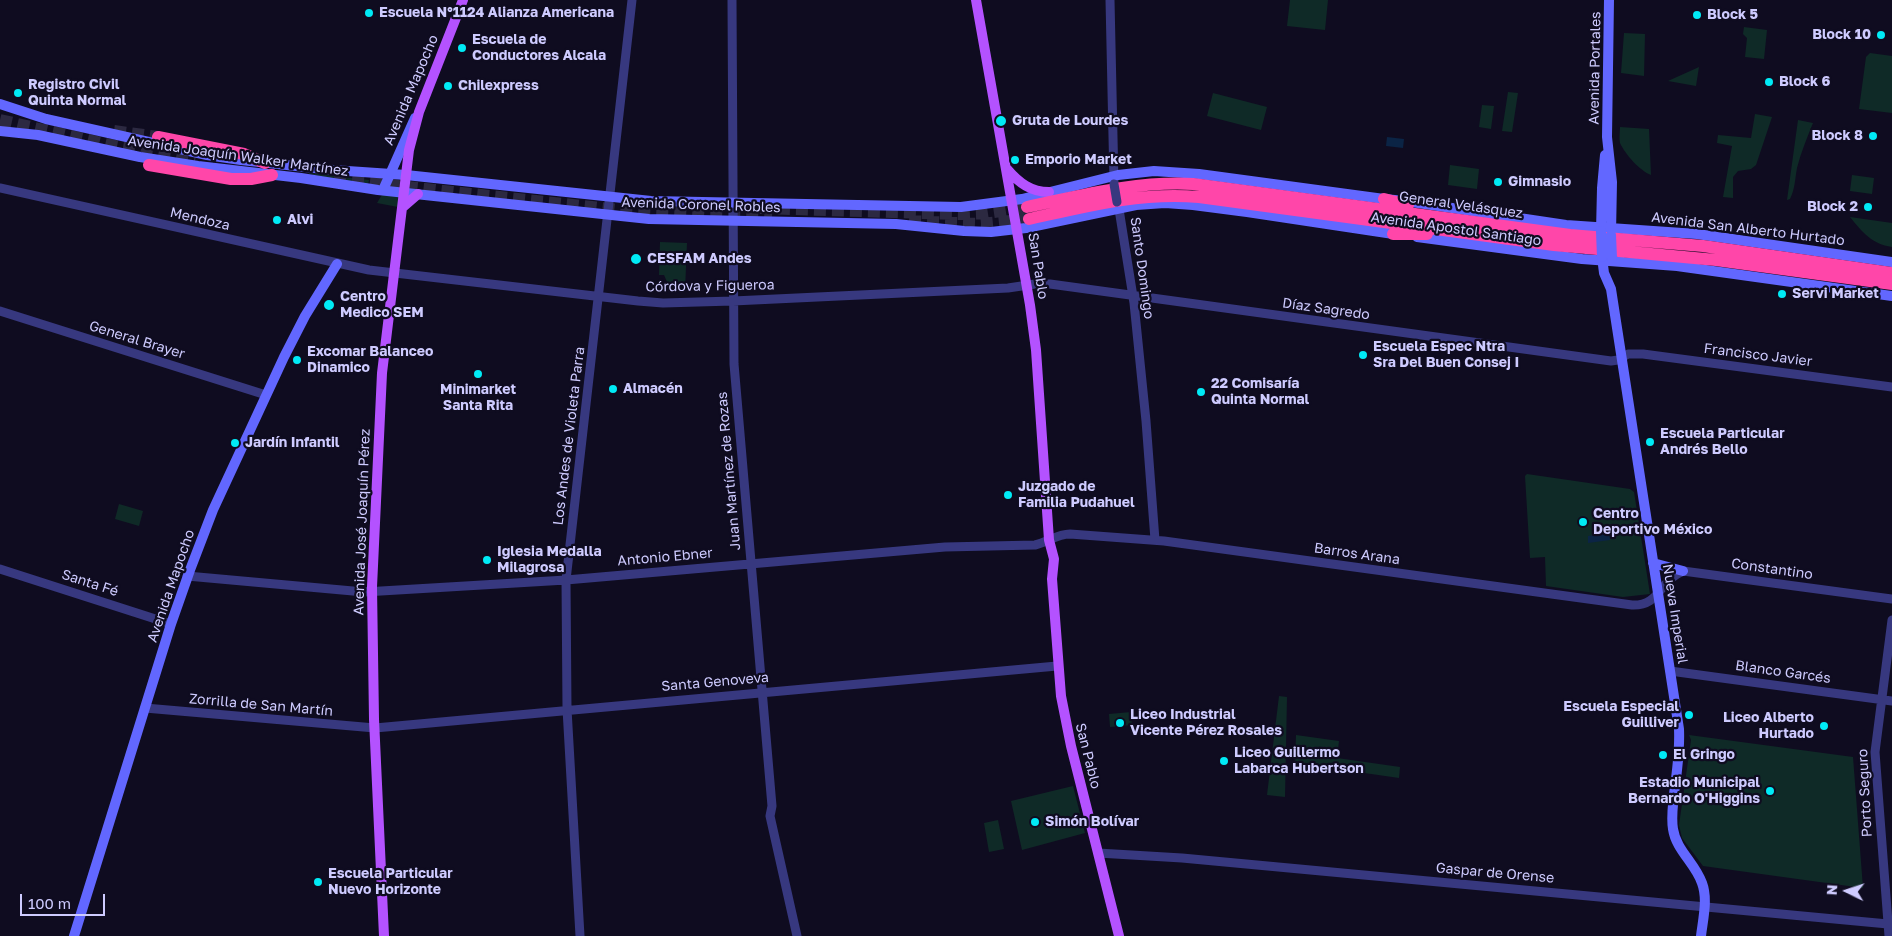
<!DOCTYPE html>
<meta charset="utf-8">
<style>
body{margin:0}
#map{position:relative;width:1892px;height:936px;overflow:hidden;background:#0f0c20;font-family:"Golos Text",sans-serif}
canvas{display:block}
.north{position:absolute;left:1822px;top:866px;width:50px;height:50px;-webkit-text-stroke:4px #0f0c20;paint-order:stroke;rotate:274deg;font-size:14px;font-weight:700;line-height:20px;text-align:center;color:#cecbff}
.north::after{content:'';display:block;margin:auto;width:18px;height:22px;background:#cecbff;clip-path:polygon(50% 0,100% 100%,50% 72%,0 100%)}
.scale{position:absolute;left:20px;top:894px;width:85px;height:22px;box-sizing:border-box;border:2px solid #cecbff;border-top:0;padding-left:6px;font-size:15px;line-height:18px;white-space:nowrap;color:#cecbff;-webkit-text-stroke:4px #0f0c20;paint-order:stroke}
</style>
<div id="map">
<canvas width="1892" height="936"></canvas>
<div class="north">N</div>
<div class="scale">100 m</div>
</div>
<script>
const ctx = document.querySelector('canvas').getContext('2d');
ctx.lineJoin = 'round';
function paint(path, color) { ctx.fillStyle = color; ctx.fill(path, 'evenodd'); }
function strokePath(path, color, width, dash) { ctx.strokeStyle = color; ctx.lineWidth = width; ctx.lineCap = dash ? 'butt' : 'round'; ctx.setLineDash(dash || []); ctx.stroke(path); }
function drawText(font, color, halo, rows, align = 'center') {
  ctx.font = font + ' "Golos Text",sans-serif'; ctx.lineWidth = 4.5; ctx.setLineDash([]); ctx.textBaseline = 'middle'; ctx.strokeStyle = halo; ctx.fillStyle = color; for (const [text, x, y, turn = 0] of rows) {
    ctx.save(); ctx.translate(x, y); ctx.rotate((+turn || 0) * Math.PI / 180); ctx.textAlign = isNaN(turn) ? turn : align; if (halo) ctx.strokeText(text, 0, 0); ctx.fillText(text, 0, 0); ctx.restore();
  }
}
paint(new Path2D(`
 M1290 0H1328L1325 30 1287 26Z
 M1744 27 1767 30 1764 59 1745 57 1747 38 1743 34Z
 M1624 33 1645 34 1644 76 1621 73Z
 M1870 53 1892 56V113L1859 109 1866 57Z
 M1699 67 1696 86 1668 81Z
 M1508 92 1518 93 1512 132 1502 131Z
 M1213 93 1267 107 1261 130 1207 116Z
 M1482 105 1494 106 1491 129 1479 127Z
 M1755 114 1772 117 1756 165 1751 169 1738 171 1733 177V198L1723 197 1732 146 1717 143 1718 135 1751 138Z
 M1798 120 1813 123C1807 138 1801 152 1797 168 1795 179 1795 189 1790 199L1787 200Z
 M1620 127 1649 129 1651 175C1640 171 1625 154 1620 143 1619 138 1620 131 1620 127Z
 M1450 165 1479 169 1477 189 1448 185Z
 M309 173 369 180 368 185 309 174Z
 M1852 175 1874 178 1872 194 1850 191Z
 M383 193 399 195 398 207 377 203Z
 M1850 217 1892 223V247C1872 244 1862 232 1850 217Z
 M660 242 687 243 685 291H671L664 275H659Z
 M1527 474 1630 489 1634 492 1650 594 1623 597 1546 586 1545 557 1530 558 1525 476Z
 M119 504 143 511 139 526 115 519Z
 M1279 696 1287 697 1285 797 1267 795Z
 M1131 712 1132 725 1110 727 1109 714Z
 M1296 735 1339 741 1337 758 1400 767 1399 778 1295 763Z
 M1689 735 1853 757 1863 888 1703 866 1682 838 1679 825 1691 740Z
 M1073 786 1085 833 1022 850 1011 801Z
 M998 820 1004 849 989 852 984 823Z`), '#0f2a27');
paint(new Path2D(`
 M1387 137 1404 139 1403 148 1386 146Z
 M1609 531 1610 540 1588 543V536L1601 534 1602 532Z`), '#0b2445');
strokePath(new Path2D(`
 M0 120 110 145 195 161
 M114 131 158 137
 M334 179 619 210 772 217
 M760 208 958 214 987 213 1027 207
 M909 221 981 224 1029 219`), '#2c2941', 12, [12, 6]);
strokePath(new Path2D(`
 M732 0 734 364 772 806 770 816 797 936
 M1110 0 1114 182
 M0 188 369 270 638 301 663 303 733 301 1008 288 1035 284H1050L1611 361 1618 360 1628 354H1643L1892 387
 M1118 203 1134 303 1146 421 1155 540
 M0 311 266 395
 M0 569 171 624
 M187 576 364 592 381 591 566 580 945 547 1035 545C1048 542 1057 534 1070 534L1164 541 1632 605C1660 606 1659 581 1683 571L1892 599
 M1670 671 1892 701
 M145 708 375 728 1057 666
 M1098 853 1182 858 1888 924
 M580 936 567 709 566 580 632 0
 M1889 936 1875 752 1892 620`), '#37387f', 9);
strokePath(new Path2D(`
 M1609 0 1607 137 1612 182 1611 234
 M0 104 46 119 207 155 241 160 333 170 406 175 651 201 961 207 1022 199 1118 175 1154 171 1199 174 1384 199 1405 201 1566 225 1697 234 1892 262
 M0 131 38 135 140 157 198 166 301 178 378 190 649 219 896 224 964 231 991 232 1026 228 1136 205 1165 203 1193 205 1247 212 1400 235
 M383 190 415 118
 M1601 231 1602 188 1605 155
 M1417 237 1582 259 1677 266 1892 296
 M1602 257 1604 273 1611 289 1679 729C1680 751 1677 773 1674 794 1673 806 1671 817 1673 829 1676 850 1695 863 1702 883 1708 899 1703 919 1701 936
 M1653 563 1683 571
 M74 936 171 624 190 570 213 510 284 357 305 316 337 264`), '#6267ff', 10);
strokePath(new Path2D(`
 M976 0 1030 305 1036 350 1049 540 1054 559 1052 579 1061 696 1071 746 1119 936
 M1007 169C1019 183 1031 192 1049 192
 M403 207 418 194
 M384 936 374 719 372 587 382 373 409 150 419 112 463 0`), '#b452ff', 10);
strokePath(new Path2D(`
 M158 137 244 154 265 163
 M149 165 231 179H251L272 175
 M1384 199 1408 205
 M1027 207C1084 195 1135 181 1193 184L1570 235 1703 246 1892 273
 M1029 219C1087 206 1139 192 1199 197L1554 245 1716 260 1892 284
 M1393 234H1427`), '#ff46a9', 12);
strokePath(new Path2D(`
 M1114 184 1117 202`), '#37387f', 9);
strokePath(new Path2D(`
 M1601 231 1602 257
 M1611 235 1612 258`), '#6267ff', 10);
for (const [x, y, r, color] of [
 [369,13,5,"#00ebf6"],
 [1697,15,5,"#00ebf6"],
 [1881,35,5,"#00ebf6"],
 [462,48,5,"#00ebf6"],
 [1769,82,5,"#00ebf6"],
 [448,86,5,"#00ebf6"],
 [18,93,5,"#00ebf6"],
 [1001,121,6,"#00ebf6"],
 [1873,136,5,"#00ebf6"],
 [1015,160,5,"#00ebf6"],
 [1498,182,5,"#00ebf6"],
 [1868,207,5,"#00ebf6"],
 [277,220,5,"#00ebf6"],
 [636,259,6,"#00ebf6"],
 [1782,294,5,"#00ebf6"],
 [329,305,6,"#00ebf6"],
 [1363,355,5,"#00ebf6"],
 [297,360,5,"#00ebf6"],
 [478,374,5,"#00ebf6"],
 [613,389,5,"#00ebf6"],
 [1201,392,5,"#00ebf6"],
 [1650,442,5,"#00ebf6"],
 [235,443,5,"#00ebf6"],
 [1008,495,5,"#00ebf6"],
 [1583,522,5,"#00ebf6"],
 [487,560,5,"#00ebf6"],
 [1689,715,5,"#00ebf6"],
 [1120,723,5,"#00ebf6"],
 [1824,726,5,"#00ebf6"],
 [1663,755,5,"#00ebf6"],
 [1224,761,5,"#00ebf6"],
 [1770,791,5,"#00ebf6"],
 [1035,822,5,"#00ebf6"],
 [318,882,5,"#00ebf6"]
]) { const dot = new Path2D(); dot.arc(x, y, r, 0, 2 * Math.PI); ctx.fillStyle = color; ctx.fill(dot); strokePath(dot, '#0f0c20', 2); }
drawText('bold 14px', '#cecbff', '#0f0c20', [
 ["Escuela N°1124 Alianza Americana",379,13],
 ["Block 5",1707,15],
 ["Block 10",1871,35,"right"],
 ["Escuela de",472,40],
 ["Conductores Alcala",472,56],
 ["Block 6",1779,82],
 ["Registro Civil",28,85],
 ["Quinta Normal",28,101],
 ["Chilexpress",458,86],
 ["Gruta de Lourdes",1012,121],
 ["Block 8",1863,136,"right"],
 ["Emporio Market",1025,160],
 ["Gimnasio",1508,182],
 ["Block 2",1858,207,"right"],
 ["Alvi",287,220],
 ["CESFAM Andes",647,259],
 ["Servi Market",1792,294],
 ["Centro",340,297],
 ["Medico SEM",340,313],
 ["Escuela Espec Ntra",1373,347],
 ["Sra Del Buen Consej I",1373,363],
 ["Excomar Balanceo",307,352],
 ["Dinamico",307,368],
 ["22 Comisaría",1211,384],
 ["Quinta Normal",1211,400],
 ["Almacén",623,389],
 ["Minimarket",478,390,"center"],
 ["Santa Rita",478,406,"center"],
 ["Escuela Particular",1660,434],
 ["Andrés Bello",1660,450],
 ["Jardín Infantil",245,443],
 ["Juzgado de",1018,487],
 ["Familia Pudahuel",1018,503],
 ["Centro",1593,514],
 ["Deportivo México",1593,530],
 ["Iglesia Medalla",497,552],
 ["Milagrosa",497,568],
 ["Escuela Especial",1679,707,"right"],
 ["Guilliver",1679,723,"right"],
 ["Liceo Industrial",1130,715],
 ["Vicente Pérez Rosales",1130,731],
 ["Liceo Alberto",1814,718,"right"],
 ["Hurtado",1814,734,"right"],
 ["Liceo Guillermo",1234,753],
 ["Labarca Hubertson",1234,769],
 ["El Gringo",1673,755],
 ["Estadio Municipal",1760,783,"right"],
 ["Bernardo O'Higgins",1760,799,"right"],
 ["Simón Bolívar",1045,822],
 ["Escuela Particular",328,874],
 ["Nuevo Horizonte",328,890]
], 'left');
drawText('14px', '#cecbff', '#0f0c20', [
 ["Avenida Portales",1595,68,-89],
 ["Avenida Mapocho",411,90,-67],
 ["Avenida Joaquín Walker Martínez",238,156,8],
 ["Avenida Coronel Robles",701,205,2],
 ["General Velásquez",1461,205,8],
 ["Mendoza",200,219,13],
 ["Avenida Apostol Santiago",1456,229,8],
 ["Avenida San Alberto Hurtado",1748,229,7],
 ["San Pablo",1038,266,81],
 ["Santo Domingo",1142,268,82],
 ["Córdova y Figueroa",710,286,-1],
 ["Díaz Sagredo",1326,309,8],
 ["General Brayer",137,340,17],
 ["Francisco Javier",1758,355,7],
 ["Los Andes de Violeta Parra",569,436,-83],
 ["Juan Martínez de Rozas",729,471,-95],
 ["Avenida José Joaquín Pérez",362,522,-88],
 ["Barros Arana",1357,554,8],
 ["Antonio Ebner",665,557,-5],
 ["Constantino",1772,569,8],
 ["Santa Fé",90,583,18],
 ["Avenida Mapocho",171,586,-71],
 ["Nueva Imperial",1675,614,81],
 ["Blanco Garcés",1783,672,8],
 ["Santa Genoveva",715,682,-5],
 ["Zorrilla de San Martín",261,705,5],
 ["San Pablo",1088,756,76],
 ["Porto Seguro",1865,793,-93],
 ["Gaspar de Orense",1495,873,5]
]);
</script>
